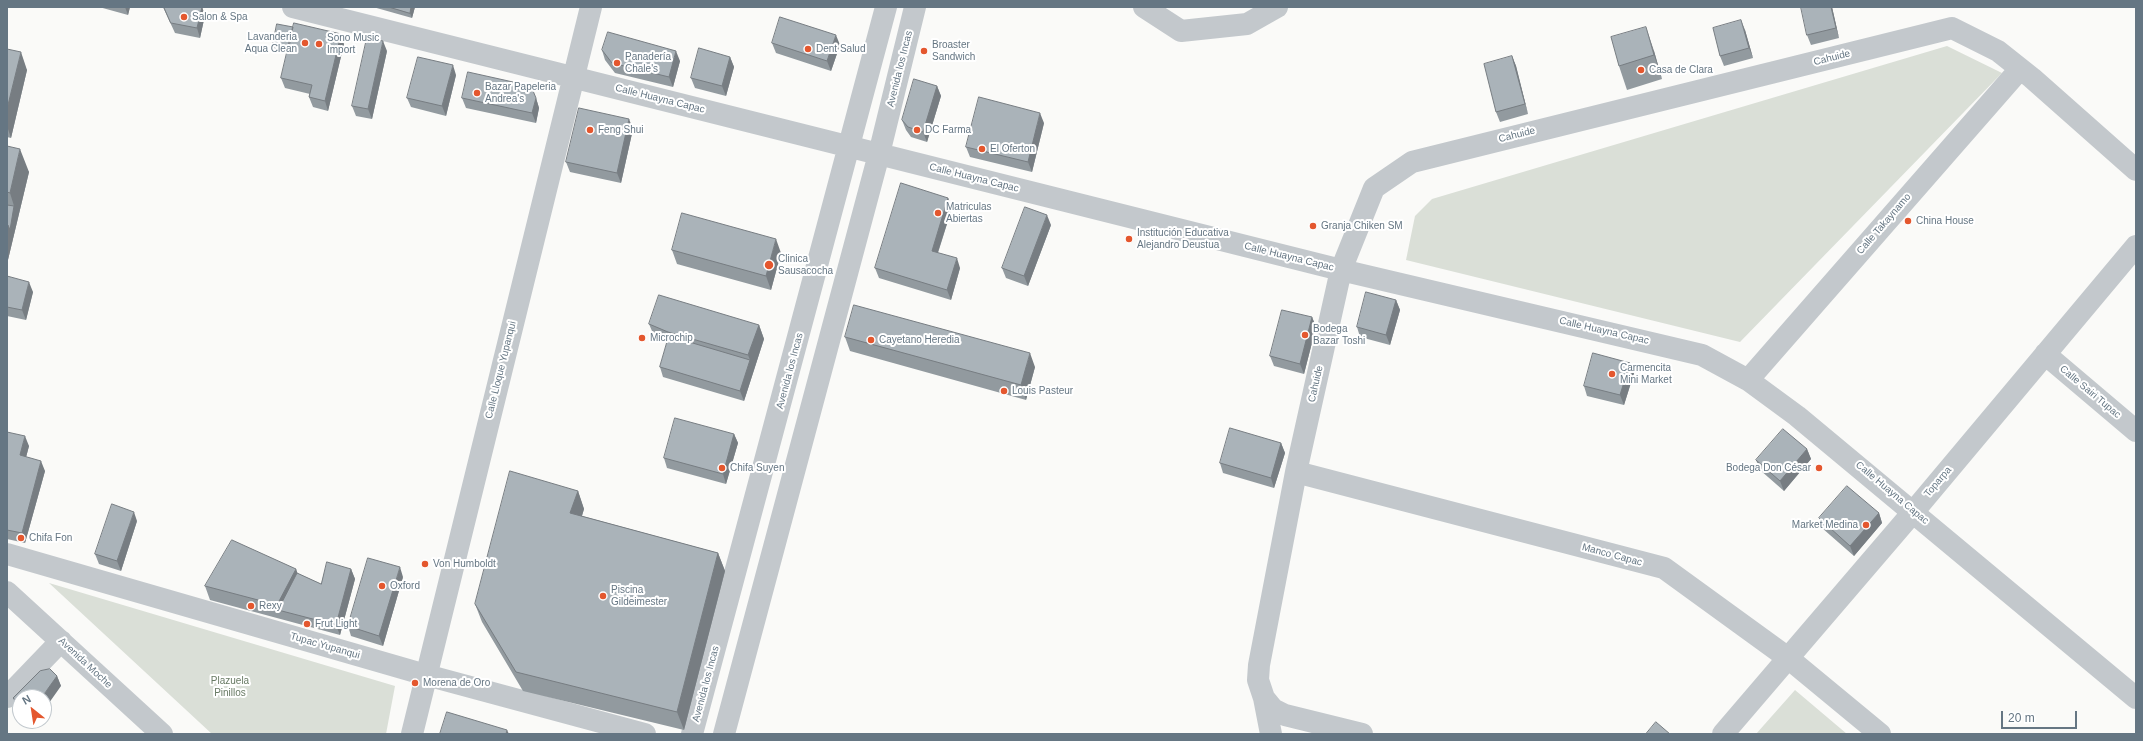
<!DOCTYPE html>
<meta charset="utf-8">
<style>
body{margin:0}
#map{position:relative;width:2143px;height:741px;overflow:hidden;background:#fafaf8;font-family:Arial,sans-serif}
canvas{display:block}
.frame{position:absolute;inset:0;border:8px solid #657683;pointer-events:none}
.north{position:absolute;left:12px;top:689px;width:40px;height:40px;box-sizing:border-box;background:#fff;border:1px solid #c1c8cd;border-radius:50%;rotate:330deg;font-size:11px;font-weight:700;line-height:16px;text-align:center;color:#657683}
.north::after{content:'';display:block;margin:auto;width:14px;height:18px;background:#e4572e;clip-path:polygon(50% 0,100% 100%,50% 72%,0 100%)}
.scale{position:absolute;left:2001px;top:711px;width:76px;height:18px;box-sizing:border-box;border:2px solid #657683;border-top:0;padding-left:5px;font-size:12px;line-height:14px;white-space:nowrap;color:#657683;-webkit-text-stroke:3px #fff;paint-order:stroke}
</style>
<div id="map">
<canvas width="2143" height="741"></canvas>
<div class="frame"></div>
<div class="north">N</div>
<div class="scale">20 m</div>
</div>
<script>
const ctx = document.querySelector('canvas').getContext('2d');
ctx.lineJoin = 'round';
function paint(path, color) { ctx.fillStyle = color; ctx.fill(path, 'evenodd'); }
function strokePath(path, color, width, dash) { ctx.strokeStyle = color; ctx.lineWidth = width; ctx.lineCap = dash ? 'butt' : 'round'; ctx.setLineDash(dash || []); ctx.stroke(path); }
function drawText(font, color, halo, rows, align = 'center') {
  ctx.font = font + ' Arial,sans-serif'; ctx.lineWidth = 4; ctx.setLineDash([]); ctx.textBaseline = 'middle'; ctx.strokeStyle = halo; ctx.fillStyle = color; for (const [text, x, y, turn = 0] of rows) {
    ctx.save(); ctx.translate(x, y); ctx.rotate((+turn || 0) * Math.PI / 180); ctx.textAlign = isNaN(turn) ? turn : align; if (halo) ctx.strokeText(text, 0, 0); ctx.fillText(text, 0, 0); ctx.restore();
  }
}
paint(new Path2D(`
 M1947 46 2002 73 1740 342 1406 260 1415 216 1432 199Z
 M49 583 395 686 386 734H212Z
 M1795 690 1847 734H1756Z`), '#dadfd7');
strokePath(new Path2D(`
 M293 7 1341 270 1702 355 1748 380 1797 416 2136 698
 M1144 7 1181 31 1247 24 1277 7
 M2045 354 2136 431
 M1748 380 2020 69
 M1296 472 1664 568 1788 658 1880 734
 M7 554 426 675 645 734
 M7 592 162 734
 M7 697 61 641
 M1264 698 1273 709 1285 715 1362 734
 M412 734 591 7
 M692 734 886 7
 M724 734 879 154 915 7
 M1271 734 1264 698 1258 680 1259 665 1296 472 1341 270 1374 188 1412 162 1952 28 1998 51 2032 78 2136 170
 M1723 734 1914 511 2136 246`), '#c3c8cc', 22);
paint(new Path2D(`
 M99 7H130L128 15Z
 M163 7H202L205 15 200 38 175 33Z
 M373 7H415L412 18Z
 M1832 7 1839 38 1811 45 1807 35Z
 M1745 30 1753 58 1724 66 1720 56Z
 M772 43 840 45 831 71 776 53Z
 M273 44H344L328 111 313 107 309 97 310 94 285 88 281 78 288 51 275 49Z
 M7 49 27 70 11 138 7 137Z
 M602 50 680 61 673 87 615 73 605 60Z
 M387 51 372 119 356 116 352 106Z
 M1654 51 1662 79 1627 90 1619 66Z
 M1512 56 1516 66 1528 114 1500 122 1496 112Z
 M730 57 734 67 726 96 695 88 691 78Z
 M456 75 446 116 411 107 407 98Z
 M937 86 941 96 927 142 911 137 906 130 902 120Z
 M462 98H536L539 108 536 123 466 108Z
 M1044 123 1032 172 970 157 966 147Z
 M633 129 621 183 570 172 566 162Z
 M7 146 29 172 7 264Z
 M948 198 952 208 938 253 960 268 951 300 879 278 875 268Z
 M1051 225 1028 286 1006 278 1002 268Z
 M672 250 781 253 771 290 677 264Z
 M7 276 33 292 26 320 7 316Z
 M1396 300 1400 310 1390 345 1360 337 1357 327Z
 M1312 317 1316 327 1304 374 1274 366 1270 356Z
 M649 324 759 325 764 339 744 401 663 377 660 367 667 343 655 338Z
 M845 337 1035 367 1026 400 850 351Z
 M1634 373 1624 405 1587 396 1584 386Z
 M7 432 29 446 26 457 45 471 25 543 7 539Z
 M734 434 738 443 726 484 667 468 664 458Z
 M1281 443 1285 453 1274 488 1223 473 1220 463Z
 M1807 449 1811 459 1784 491 1760 470 1756 460Z
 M578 491 584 509 582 516 718 553 725 571 684 730 523 691 482 622 475 604Z
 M1879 513 1882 523 1854 556 1822 528 1819 518Z
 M137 521 121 571 99 564 95 554Z
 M296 569 297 573 321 584 351 569 355 579 340 635 210 600 205 586Z
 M403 577 383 646 351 636 348 626Z
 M57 676 61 686 20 697V710L17 708 13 698Z`), '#929a9f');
paint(new Path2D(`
 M125 7H130L128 15Z
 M202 7 205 15 200 38 197 28Z
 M411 7H415L412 18 410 13Z
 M1831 7H1832L1839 38 1836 28Z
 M1741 20 1745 30 1753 58 1749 48Z
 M1646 27 1654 51 1662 79 1654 55Z
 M341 34 344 44 328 111 325 101Z
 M836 35 840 45 831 71 827 61Z
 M383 41 387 51 372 119 368 109Z
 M676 51 680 61 673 87 669 77Z
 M21 52 27 70 11 138 7 126V109Z
 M1512 56 1516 66 1528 114 1525 104Z
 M730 57 734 67 726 96 722 86Z
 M453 65 456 75 446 116 442 106Z
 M937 86 941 96 927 142 923 132Z
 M536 98 539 108 536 123 532 113Z
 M1040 113 1044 123 1032 172 1028 162Z
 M629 119 633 129 621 183 617 173Z
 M20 149 29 172 7 264V229L14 206 10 193Z
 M948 198 952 208 935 261 932 251Z
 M1047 215 1051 225 1028 286 1024 276Z
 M776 239 781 253 771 290 766 276Z
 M957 258 960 268 951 300 947 290Z
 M29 282 33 292 26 320 22 310Z
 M1396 300 1400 310 1390 345 1386 335Z
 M1312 317 1316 327 1304 374 1300 364Z
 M759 325 764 339 744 401 740 391 750 360 748 355Z
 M1030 353 1035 367 1026 400 1021 385Z
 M1630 363 1634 373 1624 405 1620 395Z
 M734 434 738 443 726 484 723 474Z
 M25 436 29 446 24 465 20 455Z
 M1281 443 1285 453 1274 488 1271 478Z
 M1807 449 1811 459 1784 491 1780 481Z
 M41 461 45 471 25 543 22 533Z
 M578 491 584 509 577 531 570 513Z
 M134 512 137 521 121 571 117 561Z
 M1879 513 1882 523 1854 556 1850 546Z
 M718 553 725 571 684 730 677 712Z
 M400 567 403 577 383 646 379 636Z
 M296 569 301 583 278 610 277 605Z
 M351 569 355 579 340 635 336 625Z
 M57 676 61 686 44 710V697H42Z
 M507 730 509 734H506Z`), '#777d82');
const building = new Path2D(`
 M164 7H202L197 28 171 23Z
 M389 7H411L410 13Z
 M1801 7H1831L1836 28 1807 35Z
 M780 17 836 35 827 61 772 43Z
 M1741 20 1749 48 1720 56 1713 28Z
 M294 23 341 34 325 101 309 97 312 85 281 78Z
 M277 24 293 27 289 47 273 44Z
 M1646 27 1654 55 1619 66 1611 37Z
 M608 32 676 51 669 77 612 63 602 50Z
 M367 38 383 41 368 109 352 106Z
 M699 48 730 57 722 86 691 78Z
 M7 49 21 52 7 109Z
 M1512 56 1525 104 1496 112 1484 64Z
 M418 57 453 65 442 106 407 98Z
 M468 72 531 86 536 98 532 113 462 98Z
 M914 79 937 86 923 132 908 127 902 120Z
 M979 97 1040 113 1028 162 966 147Z
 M579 108 629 119 617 173 566 162Z
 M7 146 20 149 10 193 7 192Z
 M901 183 948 198 932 251 957 258 947 290 875 268Z
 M7 205 14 206 10 230 8 225H7Z
 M1025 207 1047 215 1024 276 1002 268Z
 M682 213 776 239 766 276 672 250Z
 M7 276 29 282 22 310 7 307Z
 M1366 292 1396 300 1386 335 1357 327Z
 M659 295 759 325 748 355 668 332 649 324Z
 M854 305 1030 353 1021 385 845 337Z
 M1282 310 1312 317 1300 364 1270 356Z
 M669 336 750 360 740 391 660 367Z
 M1593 353 1630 363 1620 395 1584 386Z
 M675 418 734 434 723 474 664 458Z
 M1230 428 1281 443 1271 478 1220 463Z
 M1783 429 1807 449 1780 481 1756 460Z
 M7 432 25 436 20 455 41 461 22 533 7 530Z
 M510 471 578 491 570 513 718 553 677 712 516 672 475 604Z
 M1847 486 1879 513 1850 546 1819 518Z
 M112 504 134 512 117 561 95 554Z
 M232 540 296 569 277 605 205 586Z
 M368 558 400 567 379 636 348 626Z
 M327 562 351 569 336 625 278 610 297 573 321 584Z
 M50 669 57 676 42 697H20V704L13 698 40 671Z
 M447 712 507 730 506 734H440Z
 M1656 722 1670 734H1646Z`);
paint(building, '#aab3b9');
strokePath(building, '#777d82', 1);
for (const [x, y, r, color] of [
 [184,17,4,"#e4572e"],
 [305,43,4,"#e4572e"],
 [319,44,4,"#e4572e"],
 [808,49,4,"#e4572e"],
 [924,51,4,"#e4572e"],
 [617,63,4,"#e4572e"],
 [1641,70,4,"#e4572e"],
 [477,93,4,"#e4572e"],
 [590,130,4,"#e4572e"],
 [917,130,4,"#e4572e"],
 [982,149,4,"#e4572e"],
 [938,213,4,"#e4572e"],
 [1908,221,4,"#e4572e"],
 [1313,226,4,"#e4572e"],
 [1129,239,4,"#e4572e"],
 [769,265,5,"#e4572e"],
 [1305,335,4,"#e4572e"],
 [642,338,4,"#e4572e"],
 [871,340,4,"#e4572e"],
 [1612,374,4,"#e4572e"],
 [1004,391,4,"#e4572e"],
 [722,468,4,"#e4572e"],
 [1819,468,4,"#e4572e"],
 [1866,525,4,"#e4572e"],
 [21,538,4,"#e4572e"],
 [425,564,4,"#e4572e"],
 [382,586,4,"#e4572e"],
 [603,596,4,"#e4572e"],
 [251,606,4,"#e4572e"],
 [307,624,4,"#e4572e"],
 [415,683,4,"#e4572e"]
]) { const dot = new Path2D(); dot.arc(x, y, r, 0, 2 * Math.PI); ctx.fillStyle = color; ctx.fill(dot); strokePath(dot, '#fff', 1.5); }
drawText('10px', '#657683', '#fff', [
 ["Salon & Spa",192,17],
 ["Lavanderia",297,37,"right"],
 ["Aqua Clean",297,49,"right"],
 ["Sono Music",327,38],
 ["Import",327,50],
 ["Broaster",932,45],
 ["Sandwich",932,57],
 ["Dent Salud",816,49],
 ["Panadería",625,57],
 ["Chale's",625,69],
 ["Casa de Clara",1649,70],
 ["Bazar Papeleria",485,87],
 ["Andrea's",485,99],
 ["Feng Shui",598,130],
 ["DC Farma",925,130],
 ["El Oferton",990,149],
 ["Matriculas",946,207],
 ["Abiertas",946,219],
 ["China House",1916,221],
 ["Granja Chiken SM",1321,226],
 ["Institución Educativa",1137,233],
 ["Alejandro Deustua",1137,245],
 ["Clinica",778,259],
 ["Sausacocha",778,271],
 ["Bodega",1313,329],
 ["Bazar Toshi",1313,341],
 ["Microchip",650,338],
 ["Cayetano Heredia",879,340],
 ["Carmencita",1620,368],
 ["Mini Market",1620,380],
 ["Louis Pasteur",1012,391],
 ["Chifa Suyen",730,468],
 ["Bodega Don César",1811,468,"right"],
 ["Market Medina",1858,525,"right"],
 ["Chifa Fon",29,538],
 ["Von Humboldt",433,564],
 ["Oxford",390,586],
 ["Piscina",611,590],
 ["Gildeimester",611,602],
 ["Rexy",259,606],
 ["Frut Light",315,624],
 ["Morena de Oro",423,683]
], 'left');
drawText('10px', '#657683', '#fff', [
 ["Cahuide",1832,58,-14],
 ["Avenida los Incas",900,69,-76],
 ["Calle Huayna Capac",660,99,14],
 ["Cahuide",1517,135,-14],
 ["Calle Huayna Capac",974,178,14],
 ["Calle Takaynamo",1884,224,-49],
 ["Calle Huayna Capac",1289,257,14],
 ["Calle Huayna Capac",1604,331,13],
 ["Calle Lloque Yupanqui",501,370,-76],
 ["Avenida los Incas",790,371,-75],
 ["Cahuide",1316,384,-77],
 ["Calle Sairi Tupac",2090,392,40],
 ["Toparpa",1938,482,-50],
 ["Calle Huayna Capac",1892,493,40],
 ["Manco Capac",1612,555,15],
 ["Tupac Yupanqui",325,646,16],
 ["Avenida Moche",85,663,43],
 ["Avenida los Incas",706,684,-75]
]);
drawText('10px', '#687a64', '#fff', [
 ["Plazuela",230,681],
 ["Pinillos",230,693]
]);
</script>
